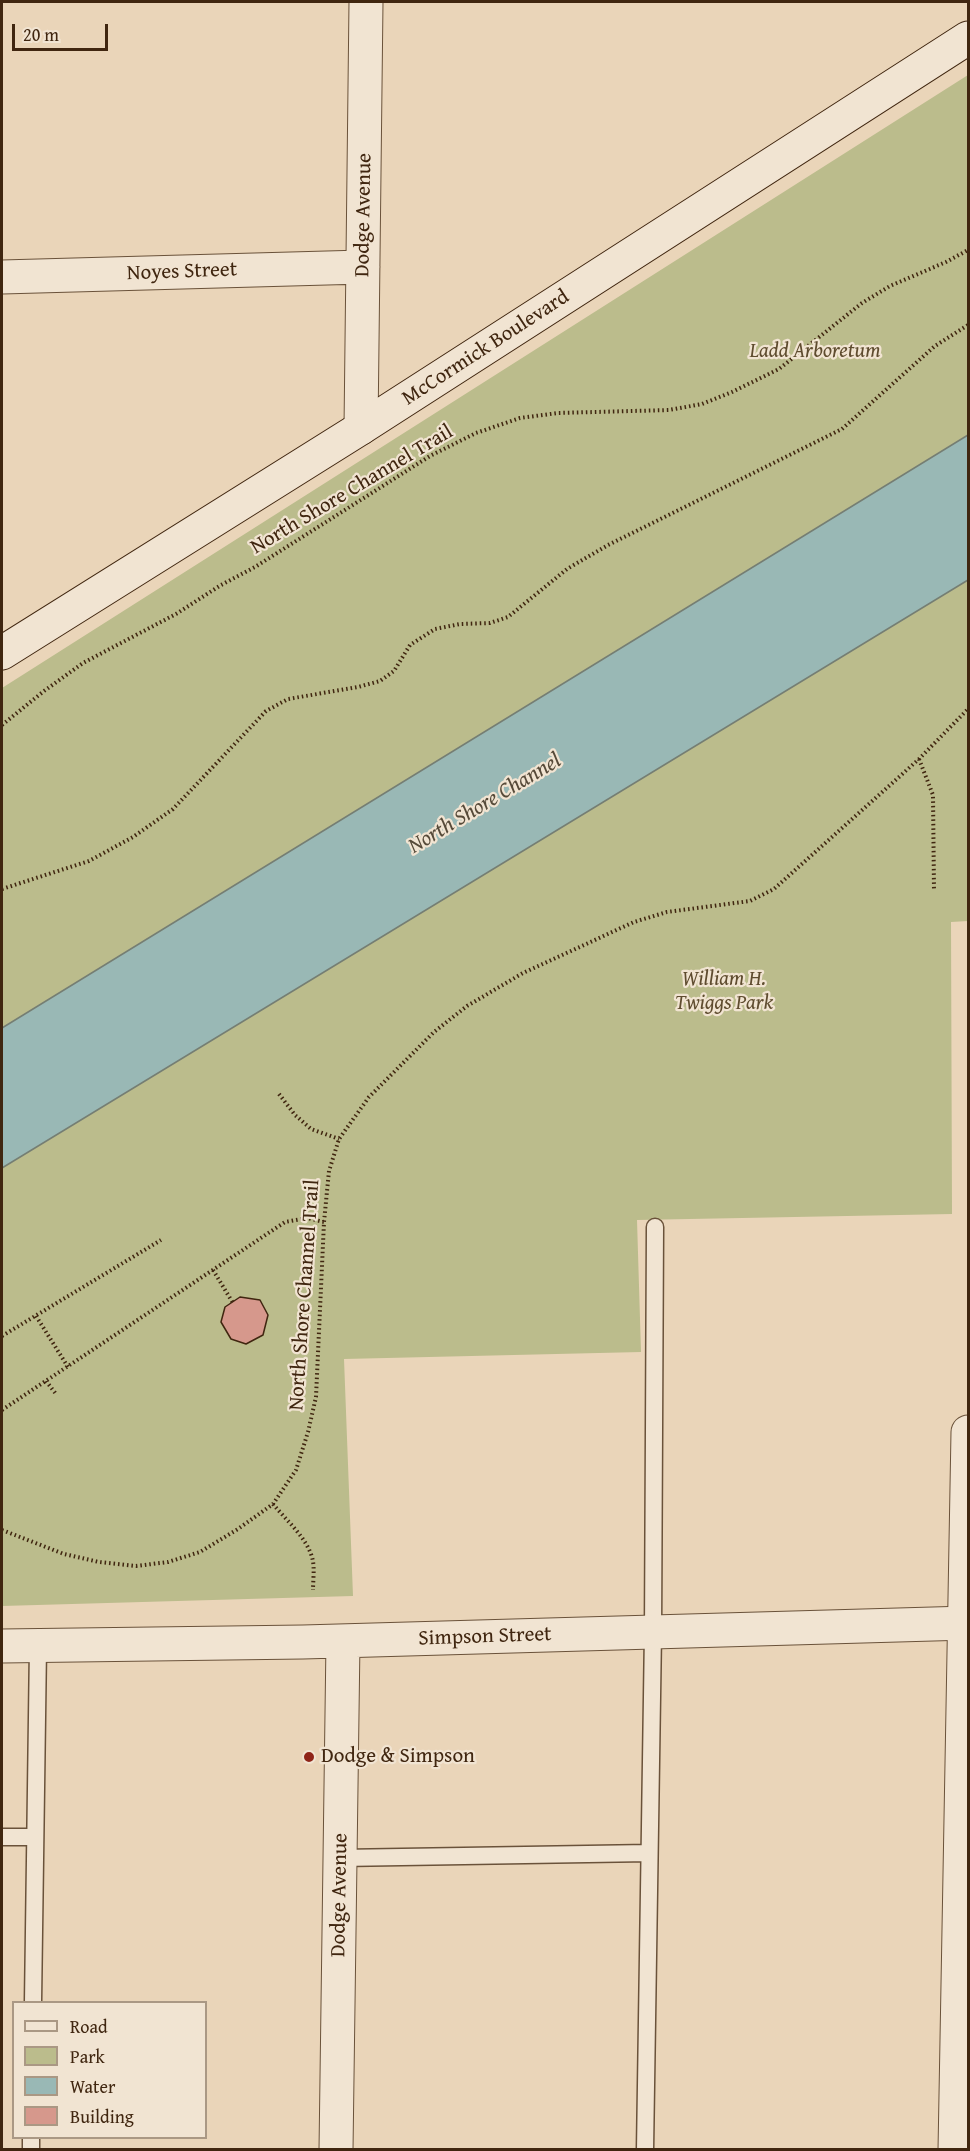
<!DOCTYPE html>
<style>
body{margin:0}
#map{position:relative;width:970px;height:2151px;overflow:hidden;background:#ead5b9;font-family:"Gentium Book Plus",serif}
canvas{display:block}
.frame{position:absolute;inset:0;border:3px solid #402610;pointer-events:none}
.legend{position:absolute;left:12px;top:2001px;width:195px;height:138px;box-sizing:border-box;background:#f1e4d2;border:2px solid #aa9884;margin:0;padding:8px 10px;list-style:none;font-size:18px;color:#402610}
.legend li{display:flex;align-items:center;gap:12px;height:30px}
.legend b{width:30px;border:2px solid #aa9884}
.scale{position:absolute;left:12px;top:24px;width:96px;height:27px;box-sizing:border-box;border:3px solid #402610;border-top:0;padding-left:8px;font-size:18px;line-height:21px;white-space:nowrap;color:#402610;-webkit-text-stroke:4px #f1e4d2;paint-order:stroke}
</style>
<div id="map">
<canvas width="970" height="2151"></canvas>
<div class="frame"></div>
<ul class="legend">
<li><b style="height:8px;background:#f1e4d2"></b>Road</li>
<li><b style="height:16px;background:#bbbc8c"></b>Park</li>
<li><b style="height:16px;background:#99b8b5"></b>Water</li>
<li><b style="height:16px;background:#d6988c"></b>Building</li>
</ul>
<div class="scale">20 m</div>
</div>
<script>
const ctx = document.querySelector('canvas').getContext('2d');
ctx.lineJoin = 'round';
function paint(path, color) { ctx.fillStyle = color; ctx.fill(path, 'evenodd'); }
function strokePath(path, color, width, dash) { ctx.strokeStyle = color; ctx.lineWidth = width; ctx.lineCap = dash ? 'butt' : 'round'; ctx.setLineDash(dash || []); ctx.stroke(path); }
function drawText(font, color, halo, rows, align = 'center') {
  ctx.font = font + ' "Gentium Book Plus",serif'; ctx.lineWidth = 4.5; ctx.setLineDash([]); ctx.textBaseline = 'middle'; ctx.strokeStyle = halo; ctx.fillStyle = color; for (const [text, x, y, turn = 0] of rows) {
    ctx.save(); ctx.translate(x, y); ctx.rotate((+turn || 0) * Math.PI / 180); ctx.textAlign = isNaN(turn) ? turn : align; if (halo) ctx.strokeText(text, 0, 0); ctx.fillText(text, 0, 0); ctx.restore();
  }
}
paint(new Path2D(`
 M968 75V435L2 1028V688Z
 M968 580V921L951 922 952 1214 637 1220 641 1352 344 1359 353 1596 2 1606V1168Z`), '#bbbc8c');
const water = new Path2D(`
 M968 435V580L2 1168V1028Z`);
paint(water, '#99b8b5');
strokePath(water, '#757e73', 1.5);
const building = new Path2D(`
 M240 1297 260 1300 268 1315 263 1335 246 1344 231 1339 221 1322 225 1307Z`);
paint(building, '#d6988c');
strokePath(building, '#402610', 1.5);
const service = new Path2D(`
 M2 1837H35
 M340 1858 649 1853
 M33 2002 38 1646
 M31 2150V2138
 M645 2150 653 1632 655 1227`);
const minor = new Path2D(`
 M2 277 363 267
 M361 428 366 2
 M955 2150 968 1432`);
const tertiary = new Path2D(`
 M2 1646 303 1642 968 1623
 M336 2150 343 1641`);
const secondary = new Path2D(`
 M2 653 361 428 968 38`);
strokePath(service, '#6a523a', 19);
strokePath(minor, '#6a523a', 35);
strokePath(tertiary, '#6a523a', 35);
strokePath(secondary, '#402610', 35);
strokePath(new Path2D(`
 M2 725 44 691 83 663 176 614 221 585 255 567 430 456 476 433 520 418 558 413 669 410 702 404 732 392 779 369 862 303 890 286 946 262 968 250
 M919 759 933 795 934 891
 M2 889 89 861 133 837 173 809 266 711 288 699 358 687 380 681 394 671 410 645 435 629 460 624 490 623 508 617 567 569 608 545 842 429 935 346 968 325
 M279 1094 295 1115 311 1129 339 1139
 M213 1270 233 1303
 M36 1316 68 1367
 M2 1336 161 1240
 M46 1381 56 1394
 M2 1410 285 1222 307 1218 324 1222
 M273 1504C286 1520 306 1537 312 1557 315 1567 313 1580 313 1590
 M2 1530 64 1554 99 1562 136 1566 168 1562 200 1552 238 1529 273 1504 296 1470 308 1432 316 1397 324 1222 329 1171 339 1139 369 1097 434 1032 467 1006 523 973 634 922 667 912 750 901 774 889 919 759 968 709`), '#402610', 4, [1.5, 3]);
strokePath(service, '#f1e4d2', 16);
strokePath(minor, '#f1e4d2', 33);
strokePath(tertiary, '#f1e4d2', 33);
strokePath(secondary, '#f1e4d2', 33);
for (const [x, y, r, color] of [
 [309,1757,6,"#8f2418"]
]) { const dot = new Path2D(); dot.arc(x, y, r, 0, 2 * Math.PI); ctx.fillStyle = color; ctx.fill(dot); strokePath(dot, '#f1e4d2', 2); }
drawText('21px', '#402610', '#f1e4d2', [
 ["Dodge Avenue",364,215,-89],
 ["Noyes Street",182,272,-2],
 ["McCormick Boulevard",486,348,-33],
 ["North Shore Channel Trail",352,490,-31],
 ["North Shore Channel Trail",305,1295,-86],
 ["Simpson Street",485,1637,-2],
 ["Dodge Avenue",340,1895,-89]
]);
drawText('italic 21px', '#5f4c2f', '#f1e4d2', [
 ["Ladd Arboretum",815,352],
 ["William H.",724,980],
 ["Twiggs Park",724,1004]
]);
drawText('21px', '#402610', '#f1e4d2', [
 ["Dodge & Simpson",321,1757]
], 'left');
drawText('italic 22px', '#564a39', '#f1e4d2', [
 ["North Shore Channel",485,804,-31]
]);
</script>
